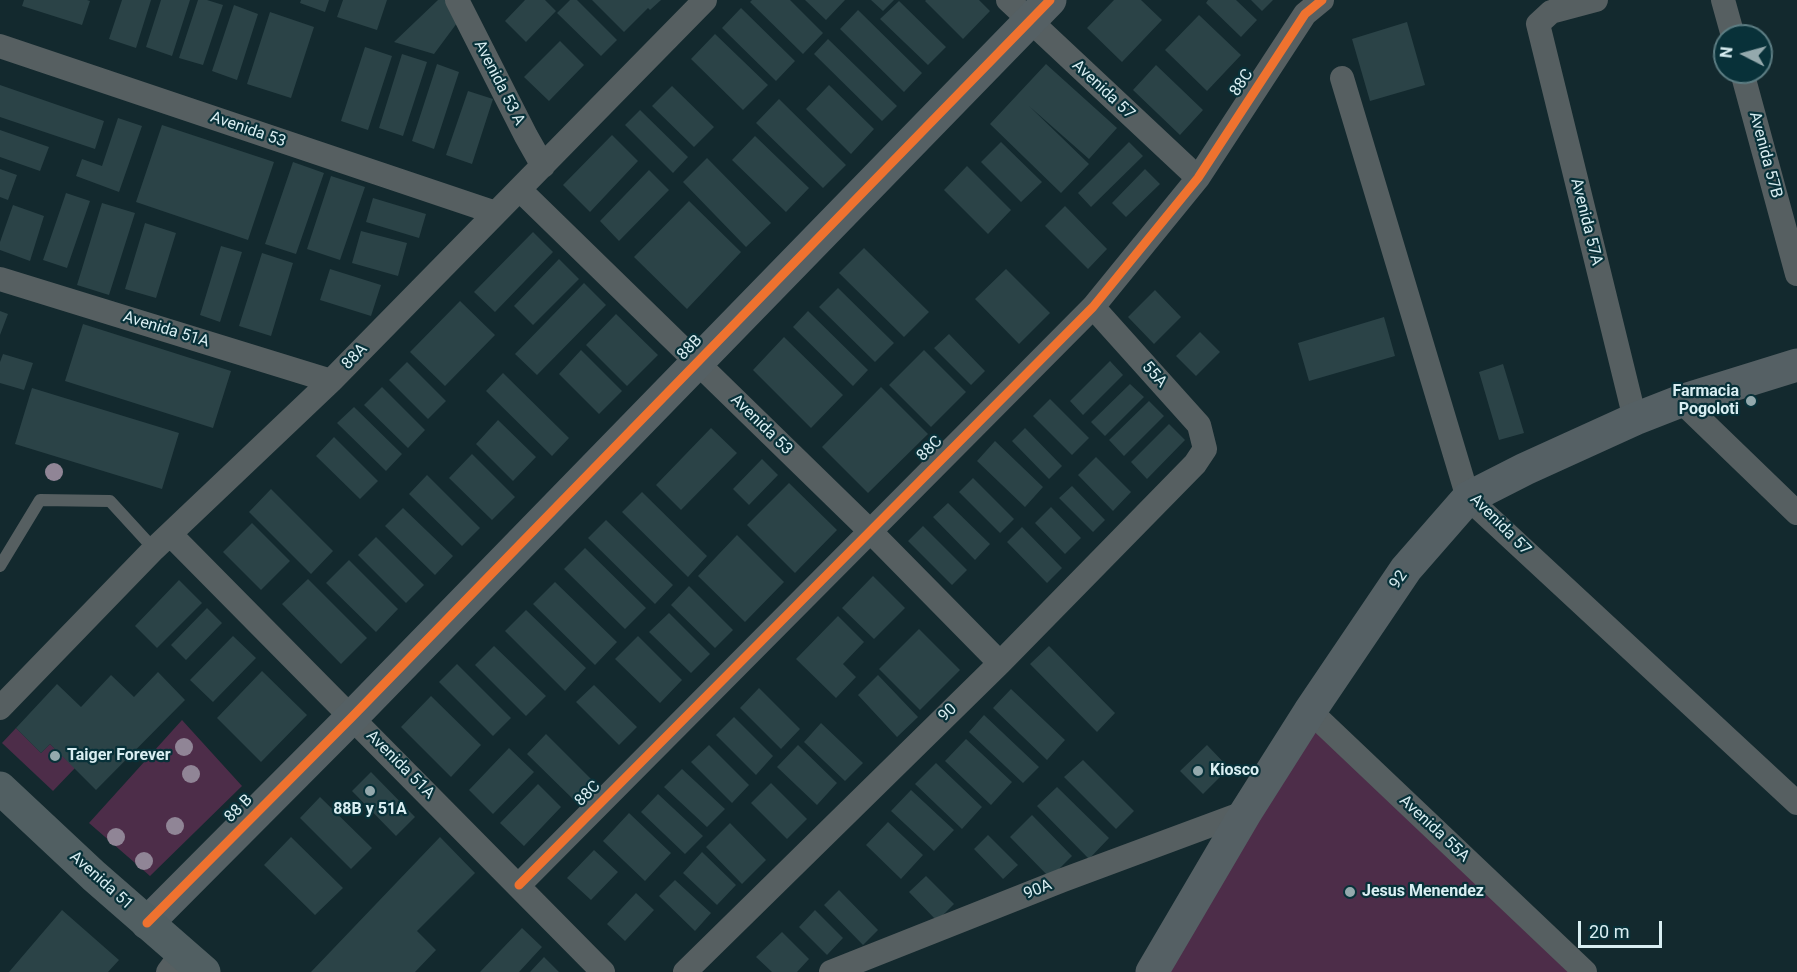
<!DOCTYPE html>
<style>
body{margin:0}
#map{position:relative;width:1797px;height:972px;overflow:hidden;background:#13292e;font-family:Roboto,sans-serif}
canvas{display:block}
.north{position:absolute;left:1713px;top:24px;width:60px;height:60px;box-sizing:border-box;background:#083139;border:2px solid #5c7d83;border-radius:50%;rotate:276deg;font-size:16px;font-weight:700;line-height:24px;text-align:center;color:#d9eef2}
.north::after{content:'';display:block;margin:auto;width:21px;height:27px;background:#94a9ad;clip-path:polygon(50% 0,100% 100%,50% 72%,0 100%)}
.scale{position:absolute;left:1578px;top:921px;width:84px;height:27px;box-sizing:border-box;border:3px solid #d9eef2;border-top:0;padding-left:8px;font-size:18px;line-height:21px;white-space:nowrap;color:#d9eef2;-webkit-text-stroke:4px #083139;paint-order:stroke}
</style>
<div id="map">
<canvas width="1797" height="972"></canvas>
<div class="north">N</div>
<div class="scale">20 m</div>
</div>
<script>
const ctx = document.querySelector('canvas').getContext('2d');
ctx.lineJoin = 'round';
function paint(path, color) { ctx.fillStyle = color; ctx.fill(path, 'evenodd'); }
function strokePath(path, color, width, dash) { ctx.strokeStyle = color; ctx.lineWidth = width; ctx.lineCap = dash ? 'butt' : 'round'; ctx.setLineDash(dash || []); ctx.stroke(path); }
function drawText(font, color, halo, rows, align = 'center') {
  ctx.font = font + ' Roboto,sans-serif'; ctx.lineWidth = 4.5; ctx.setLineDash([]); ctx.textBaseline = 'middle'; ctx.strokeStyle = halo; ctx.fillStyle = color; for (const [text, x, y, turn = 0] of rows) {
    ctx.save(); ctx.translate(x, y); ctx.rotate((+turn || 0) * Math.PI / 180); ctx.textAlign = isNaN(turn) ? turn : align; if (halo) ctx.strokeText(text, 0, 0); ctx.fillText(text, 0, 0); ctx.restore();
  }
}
paint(new Path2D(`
 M1310 711 1585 972H1152Z
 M182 720 242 786 150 876 89 823Z
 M16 728 41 753 50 744 75 768 53 791 2 743Z`), '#4d2d49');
paint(new Path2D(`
 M24 0H87L90 1 82 25 22 6Z
 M122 0H151L136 48 109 39Z
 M161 0H190L172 56 146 47Z
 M198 0H207L223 5 203 65 179 58Z
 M301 0H329L325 12 300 3Z
 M343 0H387L377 30 337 17Z
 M438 0H446L457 23 434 54 394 42Z
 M525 0H545L556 11 526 42 505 21Z
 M570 0H577L617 40 601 56 557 13Z
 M592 0H661L650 10 648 8 624 32Z
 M752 0H790L823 33 803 54 750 2Z
 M805 0H845L826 20Z
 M871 0H894L883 11Z
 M926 0H979L990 11 963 39 925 1Z
 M1114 0H1141L1162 20 1122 62 1087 28Z
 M1208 0H1236L1257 20 1241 37 1206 3Z
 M1251 0H1273L1262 11Z
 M899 1 946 47 928 65 880 19Z
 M234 5 258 14 237 80 212 71Z
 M741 8 795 61 776 81 722 28Z
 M858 10 922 73 904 92 840 29Z
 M270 12 314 27 291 98 247 84Z
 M1199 15 1241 55 1207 91 1165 50Z
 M1407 22 1425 85 1370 101 1352 39Z
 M715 34 768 85 743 110 691 59Z
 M828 39 897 106 882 121 814 54Z
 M560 41 584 65 549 101 524 77Z
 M365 47 392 56 368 130 341 121Z
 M402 54 427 62 403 136 379 128Z
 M437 64 459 72 434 149 412 141Z
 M1046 64 1117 128 1089 159 1029 106 1089 164 1061 193 990 124Z
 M1156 65 1203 110 1180 135 1133 90Z
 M0 85 104 121 95 149 0 117Z
 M829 85 874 129 851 154 806 109Z
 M672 86 714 127 694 147 652 106Z
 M468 91 493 99 472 164 446 155Z
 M779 99 846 165 823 188 756 123Z
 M640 110 688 157 673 173 625 125Z
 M118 118 142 126 119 192 76 176 82 159 102 166Z
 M162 125 274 162 248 240 136 202Z
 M0 130 49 147 40 171 0 157Z
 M612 135 638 161 590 212 563 185Z
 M755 136 809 188 786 212 732 160Z
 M1001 142 1042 182 1021 202 981 162Z
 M1129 142 1143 156 1091 207 1078 193Z
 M707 158 771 223 746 247 683 182Z
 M293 162 324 173 296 254 265 244Z
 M967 166 1011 210 988 234 944 190Z
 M0 169 17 175 8 200 0 197Z
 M1145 169 1160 184 1126 217 1112 203Z
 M649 170 669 190 619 241 600 221Z
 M331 176 365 187 340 260 307 249Z
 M66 193 90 201 67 268 43 260Z
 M373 198 426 214 419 238 366 222Z
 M689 201 741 252 687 309 634 257Z
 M102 203 135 213 109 295 77 285Z
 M13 205 44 216 30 261 0 250V242Z
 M1065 206 1107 249 1088 269 1045 226Z
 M145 223 176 233 156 298 125 289Z
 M361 231 407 243 398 276 352 263Z
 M533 232 553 252 495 312 474 292Z
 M221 246 242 252 220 322 200 315Z
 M864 248 929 312 904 337 839 273Z
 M262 253 293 263 271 336 239 326Z
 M559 259 579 279 533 325 514 306Z
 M330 269 381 285 371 316 320 300Z
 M1006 269 1050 313 1019 344 975 299Z
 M584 283 606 305 537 375 515 354Z
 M838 288 894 343 875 362 819 307Z
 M1155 290 1181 317 1154 344 1128 317Z
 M460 301 495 335 445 386 410 352Z
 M0 311 8 314 0 335Z
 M808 311 868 370 853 386 793 327Z
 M616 314 658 355 627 386 586 345Z
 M1384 317 1395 356 1309 381 1298 343Z
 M83 324 231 371 213 428 65 381Z
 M1200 332 1220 352 1196 376 1176 356Z
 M949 334 985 371 971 385 934 348Z
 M784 337 843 395 811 428 753 370Z
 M581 350 622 391 599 414 559 374Z
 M924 350 966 392 931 427 889 385Z
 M3 354 33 363 24 390 0 383V362Z
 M1110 361 1123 375 1083 415 1070 401Z
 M407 362 446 401 428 419 389 380Z
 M1503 364 1524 433 1499 440 1479 372Z
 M503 373 569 438 552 456 486 391Z
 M1130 384 1144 397 1105 436 1091 422Z
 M382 387 425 430 408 448 364 405Z
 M881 387 928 434 868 493 822 447Z
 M32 388 179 433 162 489 15 444Z
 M1050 399 1089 438 1072 455 1033 416Z
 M1149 401 1164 416 1124 456 1109 440Z
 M354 407 402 454 386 471 337 423Z
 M498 420 536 457 513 481 476 444Z
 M1169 424 1185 440 1147 479 1131 462Z
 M711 428 737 453 681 510 656 485Z
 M1025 428 1062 466 1049 479 1012 441Z
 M334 437 378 481 360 499 316 456Z
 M995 441 1043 487 1025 507 977 461Z
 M472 454 515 497 492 520 449 478Z
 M1096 457 1131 492 1113 511 1078 475Z
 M762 459 778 475 749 505 733 489Z
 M427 475 480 528 462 546 409 494Z
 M973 478 1014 519 1000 533 959 492Z
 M789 483 837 530 795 573 747 525Z
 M1072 486 1105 520 1093 532 1059 498Z
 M271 489 333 551 311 574 249 512Z
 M642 492 707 556 688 577 622 512Z
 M948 503 990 544 975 560 933 517Z
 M1051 507 1081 538 1065 554 1035 523Z
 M403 508 453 556 435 575 385 526Z
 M606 520 673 585 655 604 588 538Z
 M252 523 290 561 261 590 223 552Z
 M923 526 967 570 952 585 908 541Z
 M1022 527 1062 568 1047 583 1007 542Z
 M737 535 784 582 745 622 698 576Z
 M376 537 424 585 406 603 358 555Z
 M585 548 646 608 625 629 564 569Z
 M349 560 398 609 376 632 326 583Z
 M873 576 905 608 874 639 842 608Z
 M308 579 367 638 341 664 282 604Z
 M179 580 202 603 157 648 135 626Z
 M555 582 617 642 595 665 533 604Z
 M689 586 733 630 715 648 671 605Z
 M207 608 222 623 186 660 171 645Z
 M526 610 586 668 565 691 505 631Z
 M669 613 710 654 691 673 649 632Z
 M838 616 864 642 843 664 856 677 836 698 796 659Z
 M919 629 960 670 920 710 879 669Z
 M233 636 256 658 213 702 190 680Z
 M638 636 682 680 660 703 615 659Z
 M494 646 546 696 526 716 475 665Z
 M1049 646 1115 713 1097 732 1030 664Z
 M457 664 511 718 493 736 439 682Z
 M262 671 307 715 261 762 217 718Z
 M158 672 185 700 96 790 50 744 41 753 16 728 57 684 81 707 111 675 134 697Z
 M878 675 918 717 897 737 858 695Z
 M594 685 637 727 619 745 576 702Z
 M759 688 800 729 781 749 740 708Z
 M1011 689 1065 740 1047 760 993 708Z
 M431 696 481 745 451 777 401 727Z
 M984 715 1039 767 1023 783 969 732Z
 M734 717 773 756 756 775 716 735Z
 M821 723 863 763 845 781 804 742Z
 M546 734 595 783 576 802 527 754Z
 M966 739 1012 782 991 805 945 761Z
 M709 745 749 785 732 803 691 762Z
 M798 745 837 783 817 805 777 767Z
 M1207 745 1229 768 1203 794 1180 771Z
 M509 748 534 772 493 814 469 790Z
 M1083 760 1134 811 1116 829 1064 777Z
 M936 763 982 807 962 829 915 784Z
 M682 769 725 809 707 827 664 787Z
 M371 772 415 817 396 836 352 791Z
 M771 783 807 819 787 839 751 803Z
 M538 784 561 807 524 846 500 823Z
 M1057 787 1109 838 1089 859 1037 806Z
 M911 790 954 830 934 851 891 811Z
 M658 794 703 836 685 854 641 812Z
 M320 797 372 848 351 869 300 818Z
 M629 813 671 853 645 881 603 841Z
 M1032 815 1072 856 1050 878 1010 837Z
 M888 822 923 855 901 879 866 845Z
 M730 823 766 860 742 884 706 847Z
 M988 835 1018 865 1003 879 974 849Z
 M291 837 343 888 315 915 264 865Z
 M440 837 475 873 417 931 436 950 415 972H311Z
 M594 850 618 872 591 900 567 878Z
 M702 852 736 885 717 905 683 873Z
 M926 876 954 904 937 921 909 892Z
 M675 880 711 913 695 931 659 896Z
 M839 890 878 930 863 945 824 905Z
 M636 893 654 910 625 941 607 924Z
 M62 910 119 960 108 972H9Z
 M815 910 843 938 827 955 799 927Z
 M522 928 542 947 519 972H480Z
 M782 932 809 959 797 972H772L756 957Z
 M544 957 559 972H530Z`), '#2b4347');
strokePath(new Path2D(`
 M0 566 40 500 110 501 154 549`), '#565f61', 12);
strokePath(new Path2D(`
 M457 0 526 136 543 166
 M1008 0 1198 178
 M1596 0 1551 12 1538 24 1635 419
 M1723 0 1733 36
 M0 46 496 213
 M1742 72 1797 274
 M1342 78 1468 498 1797 803
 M520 190 870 531 1000 663
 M0 279 331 381
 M1681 401 1797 513
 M170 534 603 972
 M0 708 154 549 331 381 705 0
 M1310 711 1585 972
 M519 885 1093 307 1198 178 1305 14 1322 0
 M168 972 182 953
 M685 972 1000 663 1195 464 1205 449 1199 425 1093 307
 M831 972 1063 880 1246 812`), '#565f61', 24);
strokePath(new Path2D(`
 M147 923 352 717 1050 0
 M1152 972 1246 812 1310 711 1406 569 1468 498 1525 469 1635 419 1681 401 1797 365`), '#556064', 33);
strokePath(new Path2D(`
 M0 788 94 876 204 972`), '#515f62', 33);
strokePath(new Path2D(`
 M519 885 1093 307 1198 178 1305 14 1322 0
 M147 923 352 717 1050 0`), '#ef722f', 9);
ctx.fillStyle = '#908596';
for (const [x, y] of [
 [54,472],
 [184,747],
 [191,774],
 [175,826],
 [116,837],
 [144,861]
]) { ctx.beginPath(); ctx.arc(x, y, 9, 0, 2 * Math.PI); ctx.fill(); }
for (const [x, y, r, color] of [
 [1751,401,6,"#94a9ad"],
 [55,756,6,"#94a9ad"],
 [1198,771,6,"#94a9ad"],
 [370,791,6,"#94a9ad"],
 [1350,892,6,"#94a9ad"]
]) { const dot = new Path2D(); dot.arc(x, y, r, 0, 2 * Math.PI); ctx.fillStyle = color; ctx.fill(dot); strokePath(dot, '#083139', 2); }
drawText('16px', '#d9eef2', '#083139', [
 ["Avenida 53 A",499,83,63],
 ["88C",1242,83,-57],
 ["Avenida 57",1103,90,43],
 ["Avenida 53",248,130,19],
 ["Avenida 57B",1765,155,75],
 ["Avenida 57A",1586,222,76],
 ["Avenida 51A",166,330,17],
 ["88B",690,348,-46],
 ["88A",355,357,-46],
 ["55A",1154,375,48],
 ["Avenida 53",761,425,44],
 ["88C",930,449,-45],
 ["Avenida 57",1500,525,45],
 ["92",1399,580,-55],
 ["90",948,713,-44],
 ["Avenida 51A",400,765,45],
 ["88C",588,794,-45],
 ["88 B",239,809,-45],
 ["Avenida 55A",1434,829,43],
 ["Avenida 51",101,881,42],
 ["90A",1038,890,-22]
]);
drawText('bold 16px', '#d9eef2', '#083139', [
 ["Farmacia",1739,392,"right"],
 ["Pogoloti",1739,410,"right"],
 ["Taiger Forever",67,756],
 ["Kiosco",1210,771],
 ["88B y 51A",370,810,"center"],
 ["Jesus Menendez",1362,892]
], 'left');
</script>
